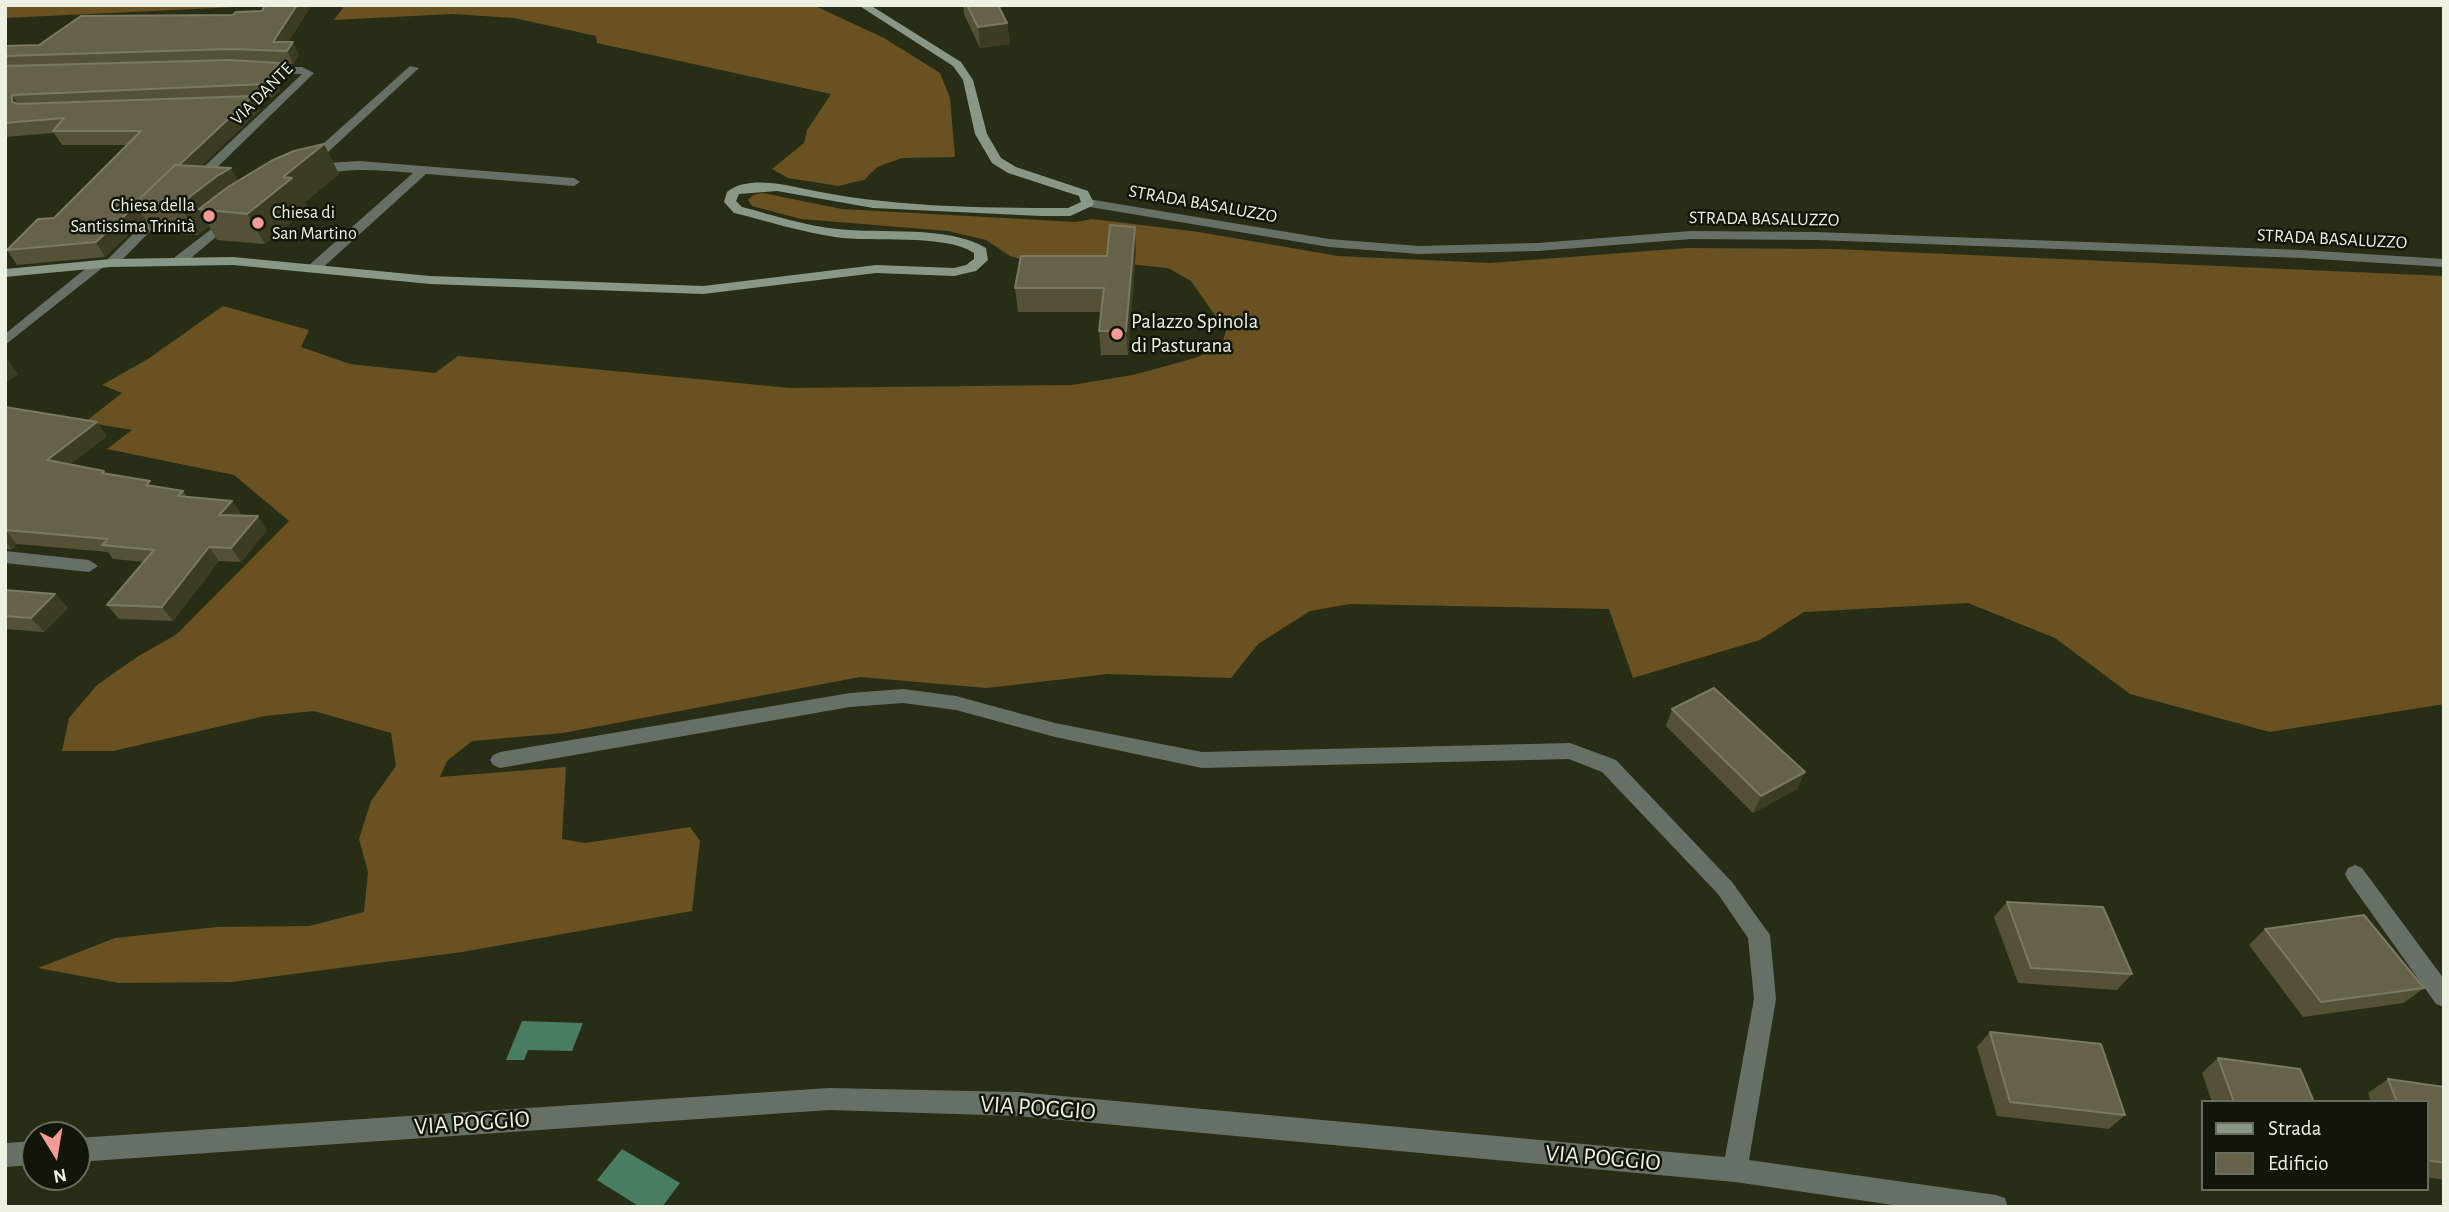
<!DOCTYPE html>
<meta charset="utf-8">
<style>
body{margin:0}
#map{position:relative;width:2449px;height:1212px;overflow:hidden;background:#282e15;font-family:"Alegreya Sans",sans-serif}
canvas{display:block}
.frame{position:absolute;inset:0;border:7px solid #ecf1e1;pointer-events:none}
.legend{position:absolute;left:2201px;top:1100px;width:228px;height:91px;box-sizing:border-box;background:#12150a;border:2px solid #696d60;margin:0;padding:9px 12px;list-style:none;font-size:21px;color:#ecf1e1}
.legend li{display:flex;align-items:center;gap:14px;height:35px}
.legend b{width:35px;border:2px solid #696d60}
.north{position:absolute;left:21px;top:1121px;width:70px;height:70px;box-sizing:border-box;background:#12150a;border:2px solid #696d60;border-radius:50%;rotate:169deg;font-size:19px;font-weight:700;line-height:28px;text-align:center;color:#ecf1e1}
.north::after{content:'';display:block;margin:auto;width:24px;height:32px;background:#f59b97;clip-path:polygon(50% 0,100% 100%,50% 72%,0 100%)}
</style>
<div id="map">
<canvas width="2449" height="1212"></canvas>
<div class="frame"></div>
<ul class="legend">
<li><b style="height:9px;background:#899787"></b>Strada</li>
<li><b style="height:19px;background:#656249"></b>Edificio</li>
</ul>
<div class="north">N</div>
</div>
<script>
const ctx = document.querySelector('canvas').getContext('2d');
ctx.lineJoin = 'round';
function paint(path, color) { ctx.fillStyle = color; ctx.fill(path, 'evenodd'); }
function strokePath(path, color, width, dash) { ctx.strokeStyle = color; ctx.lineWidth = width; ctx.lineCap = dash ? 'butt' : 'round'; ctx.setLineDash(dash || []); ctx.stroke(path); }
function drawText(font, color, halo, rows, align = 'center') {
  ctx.font = font + ' "Alegreya Sans",sans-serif'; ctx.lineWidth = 5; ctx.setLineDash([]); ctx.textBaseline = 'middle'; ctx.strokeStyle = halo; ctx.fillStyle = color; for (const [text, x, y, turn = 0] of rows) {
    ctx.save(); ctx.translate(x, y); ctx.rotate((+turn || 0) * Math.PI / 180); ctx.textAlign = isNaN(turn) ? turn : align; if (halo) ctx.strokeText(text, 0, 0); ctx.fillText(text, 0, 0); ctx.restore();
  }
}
paint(new Path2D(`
 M5 5H278L5 18Z
 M345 5H813L884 38 940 73 950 98 955 157 902 158 877 167 864 180 838 186 788 178 772 169 804 143 807 130 831 94 597 43 596 36 514 18 453 14 334 20Z
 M763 193 842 209 1076 222 1092 219 1199 232 1338 256 1490 263 1688 248 1834 249 2444 276V704L2270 732 2130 694 2055 638 1968 603 1804 612 1760 640 1633 678 1609 609 1350 604 1310 611 1258 644 1231 678 1108 674 987 688 860 677 563 733 472 741 447 761 440 777 566 767 562 839 585 843 690 827 700 841 692 911 462 952 232 982 119 983 38 968 115 938 217 927 309 926 364 912 368 872 359 839 371 801 396 766 391 733 314 711 265 716 113 751H62L69 718 97 685 137 657 177 634 289 521 234 475 107 449 132 430 85 422 122 393 102 385 148 359 223 306 309 330 301 347 350 364 435 373 458 356 790 388 1072 385 1133 375 1195 358 1221 347 1226 331 1191 281 1168 268 1118 263 1037 264 1010 256 986 240 948 231 801 219 752 206 748 200 753 195Z`), '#695121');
paint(new Path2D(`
 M522 1021 583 1023 572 1051 528 1050 524 1060H506Z
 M622 1149 680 1183 662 1207H640L597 1180Z`), '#487d62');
paint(new Path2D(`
 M410 66 419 68 313 166H305V160Z
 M256 67H302L314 73 198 186H190V180L302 74 260 72 255 69Z
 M359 161 574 178 580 182 574 186 426 174 318 272H308V266L413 173C376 170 348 167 313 177L307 173 328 163Z
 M165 205 169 206V212L116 266 106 265 5 345V334L95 261 105 262 161 206Z
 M231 214 237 218 235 221 185 263H175V257Z
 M5 551 89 560 98 566 89 572 5 563Z
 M903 689 956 696 1055 723 1202 752 1570 743 1616 760 1732 882 1770 935 1776 999 1749 1160 1996 1195 2005 1198 2008 1207H1907L1735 1182 1018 1116 829 1110 77 1162V1138L829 1088 1018 1092 1725 1157 1754 999 1748 938 1718 894 1602 772 1569 759 1202 768 1055 737 956 710 903 703 850 707 500 768 493 765 490 760 493 755 500 752 850 693Z
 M2355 865 2362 868 2444 979V1007L2436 1004 2348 880 2345 874 2348 868Z
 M35 1141V1165L5 1167V1143Z`), '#677066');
paint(new Path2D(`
 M1088 199 1329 239 1419 246 1538 243 1691 231 1816 232 2302 250 2444 259V267L2302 258 1816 240 1691 239 1538 251 1419 254 1329 247 1084 206 1082 203Z`), '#677066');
paint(new Path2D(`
 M858 5H870L961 62 973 80 987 134 1001 158 1016 167 1088 191 1094 203 1092 206 1070 216H1041L873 208 777 191 739 194 736 201 742 207C773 215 806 226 837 229 881 234 948 225 986 248L988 260 976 271 954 276 876 273 703 294 430 284 233 265 111 267 5 277V269L111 259 233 257 430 276 703 286 876 265 954 268 966 265 974 259V253C944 233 872 243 835 237 801 232 767 221 734 213L724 202 727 192C745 177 778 183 800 188 887 207 978 208 1068 208L1081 202 1079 196 1008 173 992 163 975 134 963 80 953 66Z`), '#899787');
paint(new Path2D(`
 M265 5H310L311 6 288 42 299 55 293 64H280L286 76 279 88 280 91 273 97 254 98 260 110 201 166 238 181 324 144 339 174 305 202 308 208 265 244 217 240 209 226 198 235 154 233 145 219 105 257 17 265 7 250 54 218 127 145H62L54 133 5 137V46L39 45 262 11Z
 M963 5H998L1007 23 1010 44 980 48 964 14Z
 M1136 250 1128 355H1101L1099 331 1101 312H1018L1015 288 1107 256Z
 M5 407 107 436 70 464 154 486 183 491 187 497 232 501 241 515 267 530 241 562 219 561 173 621 119 619 107 605 144 562 113 559 108 552 17 544 12 549H5Z
 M5 590 55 594 68 608 44 632 5 629Z
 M1672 709 1805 772 1797 789 1753 813 1666 726Z
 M2007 902 2132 974 2117 990 2018 983 1994 917Z
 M2265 929 2424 988 2404 1003 2303 1017 2249 945Z
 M1990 1032 2125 1115 2109 1129 1997 1116 1977 1047Z
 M2218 1058 2314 1102H2212L2202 1073Z
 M2388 1079 2444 1087V1180L2426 1177V1102H2371L2368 1093Z`), '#545137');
paint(new Path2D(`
 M297 5H310L311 6 282 51 273 42Z
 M1007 23 1010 44 980 48 978 27Z
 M293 42 299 55 293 64 287 51Z
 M279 63 286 76 279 88 280 91 273 97 266 84Z
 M12 95 21 108 12 102Z
 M253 96 260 110 161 204 138 203Z
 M324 144 339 174 305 202 308 208 265 244 247 214 283 177Z
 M231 168 248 198 199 209 209 226 198 235 179 205 217 176Z
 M136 205 145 219 105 257 96 242Z
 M1135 227 1136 250 1128 355 1126 331Z
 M8 360 18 374 5 384V362Z
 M97 422 107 436 58 474 47 460Z
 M232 501 242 515 229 529 219 515Z
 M258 516 267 530 241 562 231 548Z
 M5 530 17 544 12 549 5 541Z
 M209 547 219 561 173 621 162 607Z
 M55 594 68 608 44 632 31 618Z
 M1805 772 1797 789 1753 813 1761 796Z`), '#3c3c22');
const building = new Path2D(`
 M265 5H297L273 42H293L287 51 230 49 5 56V46L39 45 81 16 233 15 236 12 262 11Z
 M967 5H998L1007 23 978 27Z
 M230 60 279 63 270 77H273L266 84 12 95V102L18 104 253 96 179 165H175L135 203 136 205 96 242 7 250 38 219 54 218 141 131H53L64 118 5 123V66Z
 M324 144 283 177 292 178 247 214 199 209 228 187 271 161 294 151Z
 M175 165 231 168 217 176 179 205 135 203Z
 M1110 225 1135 227 1126 331H1099L1104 288H1015L1021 256H1107Z
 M5 407 97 422 47 460 104 471 102 473 150 481 146 485 183 491 178 496 232 501 219 515 258 516 231 548 209 547 162 607 107 605 154 550 102 545 108 539 5 530Z
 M5 590 55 594 31 618 5 616Z
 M1714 688 1805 772 1761 796 1672 709Z
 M2007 902 2103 907 2132 974 2031 968Z
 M2364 915 2424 988 2321 1002 2265 929Z
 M1990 1032 2101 1044 2125 1115 2010 1102Z
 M2218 1058 2300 1069 2314 1102H2234Z
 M2388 1079 2444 1087V1163L2426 1160V1102H2397Z`);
paint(building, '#656249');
strokePath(building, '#7a7961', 2);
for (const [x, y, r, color] of [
 [209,216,7,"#f59b97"],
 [258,223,7,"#f59b97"],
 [1117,334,7,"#f59b97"]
]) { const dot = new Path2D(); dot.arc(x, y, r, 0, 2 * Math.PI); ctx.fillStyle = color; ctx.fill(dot); strokePath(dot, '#12150a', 2.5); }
drawText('18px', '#ecf1e1', '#12150a', [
 ["VIA DANTE",262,94,-45],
 ["STRADA BASALUZZO",1203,204,10],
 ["STRADA BASALUZZO",1764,219,1],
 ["STRADA BASALUZZO",2332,239,3]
]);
drawText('18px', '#ecf1e1', '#12150a', [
 ["Chiesa della",195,206],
 ["Santissima Trinità",195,227],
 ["Chiesa di",272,213,"left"],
 ["San Martino",272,234,"left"]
], 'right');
drawText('21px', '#ecf1e1', '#12150a', [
 ["Palazzo Spinola",1131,322],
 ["di Pasturana",1131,346]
], 'left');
drawText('24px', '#ecf1e1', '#12150a', [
 ["VIA POGGIO",1038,1108,4],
 ["VIA POGGIO",472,1123,-4],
 ["VIA POGGIO",1603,1158,5]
]);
</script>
